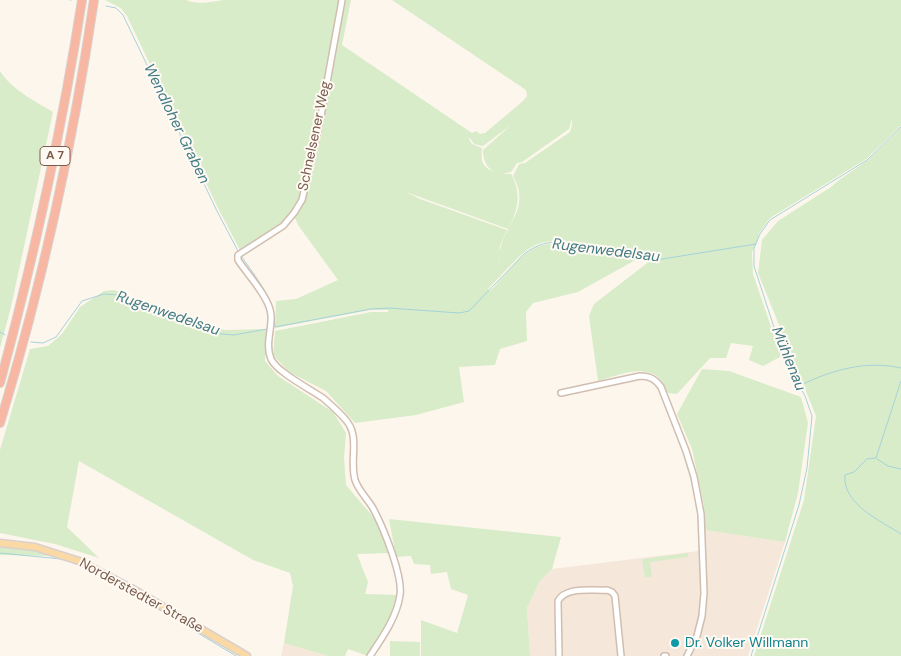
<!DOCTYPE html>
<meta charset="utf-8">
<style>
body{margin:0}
canvas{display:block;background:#fdf6ec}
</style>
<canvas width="901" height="656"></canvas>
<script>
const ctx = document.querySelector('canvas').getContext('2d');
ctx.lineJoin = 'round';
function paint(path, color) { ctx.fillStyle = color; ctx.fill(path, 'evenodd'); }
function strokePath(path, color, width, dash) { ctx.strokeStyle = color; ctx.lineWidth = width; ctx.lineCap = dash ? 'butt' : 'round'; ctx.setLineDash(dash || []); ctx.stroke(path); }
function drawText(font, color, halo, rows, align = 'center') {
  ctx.font = font + ' "DM Sans",sans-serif'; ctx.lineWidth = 4; ctx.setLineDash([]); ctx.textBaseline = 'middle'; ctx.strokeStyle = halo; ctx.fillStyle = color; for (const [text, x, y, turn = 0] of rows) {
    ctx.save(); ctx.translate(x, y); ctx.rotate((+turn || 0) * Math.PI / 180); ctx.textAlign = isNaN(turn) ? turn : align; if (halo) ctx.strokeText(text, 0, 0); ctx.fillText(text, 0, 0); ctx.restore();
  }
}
paint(new Path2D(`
 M699 529 785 542 748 656H530L527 608 540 581 552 569 698 551Z
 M284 643 328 656H281Z`), '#f5e8da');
paint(new Path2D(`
 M105 0H186C196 5 212 2 223 0H351L342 45 472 133 476 131 480 134 485 133 523 101 527 96 526 90 392 0H541L540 19 541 0H901V126L866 159 770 218 759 234 757 242 752 252 753 274 781 356 780 357 763 366 749 360 753 346 731 343 726 358H710L677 394 668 393C665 389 663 383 660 379 644 363 616 376 598 381L589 316 594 304 655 257 566 241C533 239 526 250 504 272L501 269 504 272 488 289 490 291C503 278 515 260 531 250 555 234 611 252 639 258L578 292 533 303 526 312 527 341 500 349 495 365 459 367 464 402 416 415 355 423 326 391 289 372 273 355 275 331 371 312H388V310H370L275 328 276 301 296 299 338 280 298 225 293 213 281 225 241 252 218 208 127 16 121 8ZM572 118V125L570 132 525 163 519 164 513 176C530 206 509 220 501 246 499 253 499 260 499 266L500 246 507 230 420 199 406 192 508 229C518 211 522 193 511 174 501 174 486 172 482 161 481 157 482 152 482 148L472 144 469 139 470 138 474 144 483 146 511 125 483 150C483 167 494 177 511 172L517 163 522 162 569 129Z
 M0 71C12 90 35 101 53 112L11 307 0 348Z
 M901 128V656H754L804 500 816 416 758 273 762 240 778 221 831 187 839 180 868 160Z
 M114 290 212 327 226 330 267 329 265 361 278 376 333 412 346 433 344 458 346 485 375 519 390 553 357 554 368 582 365 594 398 595 390 618 368 656 348 649 345 656H328L284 643 293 586 290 573 253 560 79 461 67 527 99 558 55 544 0 533V450L30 349 48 346 62 334 80 307 104 291Z
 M702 369 729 371 801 397 808 423 798 493 785 542 705 530 704 506 692 449 677 414Z
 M389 519 561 537 552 569 540 581 527 608 530 656H421V620L457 633 468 595 451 589 447 572 431 574 430 565 414 564 411 556 396 557Z
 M0 544 34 549 56 556 0 555Z
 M688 553V557L650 562 652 577H645L642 559Z
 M390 641 420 642V656H390Z`), '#d8ecc9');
strokePath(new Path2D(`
 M70 0H71
 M106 6 116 8 123 15 217 211 238 251
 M242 257C252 272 271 295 273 313
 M274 317 275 327 371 309 389 308 459 313 469 311 524 254C537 244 549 241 565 242L656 260 756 244
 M0 332 5 335
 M31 342 43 343 56 337 82 301 104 294 119 295 221 334 234 335 267 329
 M901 381 876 458 867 459 854 472 845 475C842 504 881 521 901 534
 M801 385C832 370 866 360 901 368
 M877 459 888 466 901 469
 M0 553 61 559
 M70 561 83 566
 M115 583 236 656
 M751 656 799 505 807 468 812 416 805 396 783 355 754 266V248L760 234 770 220 867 160 901 127`), '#a5d3da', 1);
const minor = new Path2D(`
 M342 0 320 121 302 200 294 213 283 226 238 255V260C247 274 270 298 271 315 272 330 265 345 271 359 277 372 310 389 323 398 330 404 338 411 345 419 361 436 349 459 355 480 359 492 370 501 375 512 384 530 403 576 400 595 397 617 382 638 370 656
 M561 393 640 376C650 376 655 379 661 387L686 451 694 477 701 514 704 593 702 616 697 636 687 656
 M559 656 558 601C566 586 592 591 607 590L612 592 615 596 621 656
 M664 656H666`);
const major = new Path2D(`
 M0 543 35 547 79 561 131 588 247 656`);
const highway = new Path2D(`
 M0 383C34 257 62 129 82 0
 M0 423C42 285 73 143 94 0`);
strokePath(minor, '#d1beb0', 8);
strokePath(major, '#dad1cd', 9);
strokePath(highway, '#dad1cd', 10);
strokePath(minor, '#fff', 5);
strokePath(major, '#fbd9a5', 6);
strokePath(highway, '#f7b7a3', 8);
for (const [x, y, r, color] of [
 [675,643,5,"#0f9aa8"]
]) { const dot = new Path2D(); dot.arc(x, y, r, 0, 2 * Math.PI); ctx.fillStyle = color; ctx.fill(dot); strokePath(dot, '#fffaf3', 2); }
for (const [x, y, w] of [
 [55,156,30]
]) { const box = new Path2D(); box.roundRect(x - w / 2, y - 9.5, w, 19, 4); ctx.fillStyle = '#fffaf3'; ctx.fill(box); strokePath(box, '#7a5c4d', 1); }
drawText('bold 12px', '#7a5c4d', null, [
 ["A 7",55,156]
]);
drawText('14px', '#7a5c4d', '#fffaf3', [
 ["Schnelsener Weg",315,136,-78],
 ["Norderstedter Straße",141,596,29]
]);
drawText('14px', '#0d838f', '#fffaf3', [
 ["Dr. Volker Willmann",685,643]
], 'left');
drawText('italic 15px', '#437c86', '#fffaf3', [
 ["Wendloher Graben",176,124,64],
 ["Rugenwedelsau",606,251,7],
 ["Rugenwedelsau",168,314,19],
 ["Mühlenau",788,359,68]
]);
</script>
